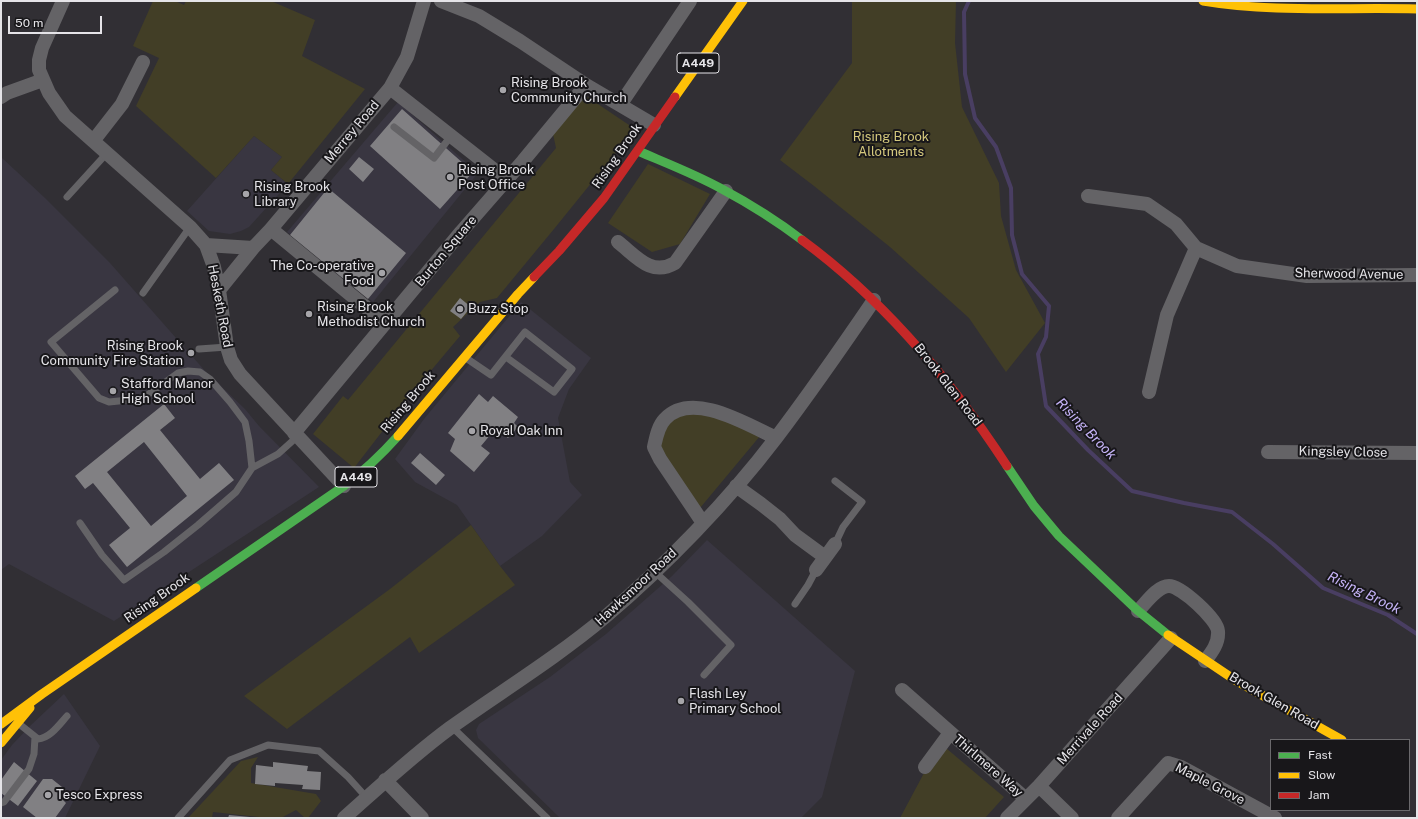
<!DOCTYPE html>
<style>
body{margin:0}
#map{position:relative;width:1418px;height:819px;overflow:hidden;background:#312f34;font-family:"Public Sans",sans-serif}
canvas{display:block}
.frame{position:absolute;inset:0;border:2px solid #e5e4e8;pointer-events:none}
.legend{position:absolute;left:1270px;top:739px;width:140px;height:72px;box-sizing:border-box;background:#18171a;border:1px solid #6a696c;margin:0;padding:5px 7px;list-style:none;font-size:12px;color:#e5e4e8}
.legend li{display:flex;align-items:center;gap:8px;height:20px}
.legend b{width:20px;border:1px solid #6a696c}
.scale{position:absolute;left:8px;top:16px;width:94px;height:18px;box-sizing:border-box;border:2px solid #e5e4e8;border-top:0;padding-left:5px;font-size:12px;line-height:14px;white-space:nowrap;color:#e5e4e8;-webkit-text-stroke:3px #18171a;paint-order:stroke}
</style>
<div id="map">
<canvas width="1418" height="819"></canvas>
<div class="frame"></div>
<ul class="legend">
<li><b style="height:5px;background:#4caf50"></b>Fast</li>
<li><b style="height:5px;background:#ffc107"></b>Slow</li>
<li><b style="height:5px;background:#c62828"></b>Jam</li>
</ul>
<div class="scale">50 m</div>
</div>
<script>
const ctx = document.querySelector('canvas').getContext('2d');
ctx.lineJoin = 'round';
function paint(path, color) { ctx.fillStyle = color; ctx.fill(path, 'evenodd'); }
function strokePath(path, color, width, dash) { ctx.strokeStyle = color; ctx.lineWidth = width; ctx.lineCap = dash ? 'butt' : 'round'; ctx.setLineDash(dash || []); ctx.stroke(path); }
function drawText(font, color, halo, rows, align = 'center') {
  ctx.font = font + ' "Public Sans",sans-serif'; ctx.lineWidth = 4; ctx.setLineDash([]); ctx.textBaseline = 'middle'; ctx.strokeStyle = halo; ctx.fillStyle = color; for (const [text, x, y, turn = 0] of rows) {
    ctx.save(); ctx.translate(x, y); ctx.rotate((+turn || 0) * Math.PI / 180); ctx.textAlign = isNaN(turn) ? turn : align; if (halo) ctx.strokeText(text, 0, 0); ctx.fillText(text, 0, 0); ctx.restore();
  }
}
paint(new Path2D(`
 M398 102 478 173 373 302 287 232Z
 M254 136 282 157 271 170 288 184 249 227 241 231 230 234 209 231 187 211Z
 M1 157 45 198 110 263 206 372 245 409 259 426 319 487 114 621 9 564 1 570Z
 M521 302 591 358 569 389 558 418 570 482 582 495 542 536 500 566 457 505 415 482 395 459 424 419Z
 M707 540 855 671 822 797 801 818H560L478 738 476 730 479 724 550 677 606 634 672 576Z
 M64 694 100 746 65 818H1V760L12 745 31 725Z`), '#393641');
paint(new Path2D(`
 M153 1H175L184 5 186 1H271L315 20 302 56 365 89 288 184 271 170 282 157 254 136 216 178 136 106 159 58 133 46Z
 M852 1H956L955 43 962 107 999 183 1001 216 1016 270 1045 323 1006 372 969 318 890 247 814 186 780 160 852 63Z
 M586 96 635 129 554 229 497 298 480 302 453 327 460 336 408 398 354 468 313 434 343 396 348 400 556 148 553 134 580 98Z
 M648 164 710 194 680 244 652 252 608 223Z
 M683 411 708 412 760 436 700 508 664 460 659 439 666 421Z
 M471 525 500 566 515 585 419 653 410 637 287 729 244 696 390 589Z
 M940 743 1004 797 985 818H900Z
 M258 757 251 768V783L316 794 321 801 308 818H305L296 810 281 818H268L213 812 212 818H188L241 761Z`), '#423e26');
strokePath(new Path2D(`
 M969 1 964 12 965 74 975 118 996 147 1011 188 1012 235 1022 274 1049 306 1046 337 1038 354 1046 406 1088 450 1132 491 1184 503 1232 512 1273 544 1323 588 1388 615 1417 634`), '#493e62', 4);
paint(new Path2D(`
 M402 109 473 172 440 209 370 146Z
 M359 157 374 169 363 182 349 169Z
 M328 188 406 253 368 299 290 235Z
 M460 298 471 307 461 319 450 311Z
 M479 394 488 402 493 396 518 417 514 423 518 427 508 438 496 428 481 446 490 453 474 472 450 451 455 439 448 433Z
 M164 404 175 418 160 430 200 479 219 463 234 480 127 567 109 545 130 528 93 483 85 489 75 476ZM144 442 187 496 151 526 107 472Z
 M420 453 445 475 436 485 411 463Z
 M14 762 37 781 18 806 1 793V780Z
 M273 762 308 766 307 771 321 772 320 790 302 789 303 785 275 783V786L255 784 256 765 273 767Z
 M43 779H52L67 791 62 799 66 803 55 818H37L23 807Z
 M229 815 250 817V818H228Z`), '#818083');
strokePath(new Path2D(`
 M394 127 434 158 451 136
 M67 197 108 152
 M115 290 51 342 99 398 109 402 138 399 146 396 178 373 188 371 200 372 210 379 230 402 245 422 249 441 252 468
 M143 293 190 227
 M199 349 227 347
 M466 358 491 375 525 332 572 369 554 392 506 357
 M80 523 102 555 124 580 164 552 198 525 236 492 252 468 278 454 298 436
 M835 544 843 527 862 502 835 481
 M655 572 688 602 731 645 704 675
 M795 604 808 585 816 570
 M18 723 38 739C50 738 59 725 67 716
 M452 727 547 818
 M1 803 4 802 29 769 34 754 35 737
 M178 818 230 760 268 745 319 751 348 777 367 798`), '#646366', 7);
strokePath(new Path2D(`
 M63 1 42 48 39 60V70L49 93 65 116 190 227 206 245 214 267 219 290 227 347 231 360 240 374 344 486
 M441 1 479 16 520 41 586 85 654 125
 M390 88 507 180
 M1 97 7 93 43 80
 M620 105 690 1
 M94 140 122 104 143 62
 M1088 196 1147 204 1176 224 1196 248 1237 266 1307 276 1417 275
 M271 229 385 323
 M618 242C636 256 651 277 675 263L726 191
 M206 245 253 248
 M219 290 253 248 271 229 390 88 407 57 424 1
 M1149 392 1167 315 1196 248
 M294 433 461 232 523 161 586 85
 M1268 452 1417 453
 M736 486 761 504 780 519 795 535 825 557
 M703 523 660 459 654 447C656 438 658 426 665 419 692 390 748 425 776 438
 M816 570 835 544
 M1138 611C1146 603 1157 586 1169 586 1181 586 1217 619 1218 631 1219 643 1212 652 1205 661
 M902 690 1026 799
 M925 767 950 733
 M385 780 422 818
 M1039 786 1072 818
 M344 818C379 787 412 756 450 728 502 691 556 658 605 617 666 565 728 501 776 438 810 393 842 347 874 300
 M1007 818 1039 786 1171 638
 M1118 818 1168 763 1181 767 1275 818`), '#646366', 14);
strokePath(new Path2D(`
 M638 151C666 163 695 174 722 189 750 204 777 221 802 240
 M1007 466 1034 506 1059 536 1137 610 1168 635
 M196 588 344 486C364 471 381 455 398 436`), '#4caf50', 9);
strokePath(new Path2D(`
 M1203 1C1274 13 1345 7 1417 9
 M675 97 743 1
 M398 436 518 294 534 277
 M1168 635 1235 680 1342 740
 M1 724 42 694 196 588
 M1 743 30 708`), '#ffc107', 9);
strokePath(new Path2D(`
 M802 240C885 301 951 380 1007 466
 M534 277 559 251 604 198 675 97`), '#c62828', 9);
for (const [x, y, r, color] of [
 [503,90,4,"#a6a5a9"],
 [450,177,4,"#a6a5a9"],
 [246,194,4,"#a6a5a9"],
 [382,273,4,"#a6a5a9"],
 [460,309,4,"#a6a5a9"],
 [309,314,4,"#a6a5a9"],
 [191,353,4,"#a6a5a9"],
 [113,391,4,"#a6a5a9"],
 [472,431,4,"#a6a5a9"],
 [681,701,4,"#a6a5a9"],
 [48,795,4,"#a6a5a9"]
]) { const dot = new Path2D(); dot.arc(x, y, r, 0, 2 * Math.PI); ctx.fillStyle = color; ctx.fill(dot); strokePath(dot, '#18171a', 1.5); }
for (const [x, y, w] of [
 [698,63,42],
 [356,477,42]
]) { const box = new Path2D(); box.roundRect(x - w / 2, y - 10, w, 20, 3); ctx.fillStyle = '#18171a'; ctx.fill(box); strokePath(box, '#e5e4e8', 1); }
drawText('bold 12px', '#e5e4e8', null, [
 ["A449",698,63],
 ["A449",356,477]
]);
drawText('13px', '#e5e4e8', '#18171a', [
 ["Rising Brook",511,83],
 ["Community Church",511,98],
 ["Rising Brook",458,170],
 ["Post Office",458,185],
 ["Rising Brook",254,187],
 ["Library",254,202],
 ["The Co-operative",374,266,"right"],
 ["Food",374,281,"right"],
 ["Rising Brook",317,307],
 ["Methodist Church",317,322],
 ["Buzz Stop",468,309],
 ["Rising Brook",183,346,"right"],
 ["Community Fire Station",183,361,"right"],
 ["Stafford Manor",121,384],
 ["High School",121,399],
 ["Royal Oak Inn",480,431],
 ["Flash Ley",689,694],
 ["Primary School",689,709],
 ["Tesco Express",56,795]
], 'left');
drawText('13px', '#e5e4e8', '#18171a', [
 ["Merrey Road",352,132,-50],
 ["Rising Brook",617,156,-55],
 ["Burton Square",446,251,-50],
 ["Sherwood Avenue",1349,274,1],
 ["Hesketh Road",220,306,79],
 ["Brook Glen Road",948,385,52],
 ["Rising Brook",408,402,-50],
 ["Kingsley Close",1343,452,1],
 ["Hawksmoor Road",636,587,-43],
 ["Rising Brook",157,598,-35],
 ["Brook Glen Road",1274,701,30],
 ["Merrivale Road",1090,729,-48],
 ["Thirlmere Way",988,766,41],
 ["Maple Grove",1210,784,27]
]);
drawText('13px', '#d4c87d', '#18171a', [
 ["Rising Brook",891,137],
 ["Allotments",891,152]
]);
drawText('italic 14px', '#c5b3f7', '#18171a', [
 ["Rising Brook",1086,429,46],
 ["Rising Brook",1364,593,26]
]);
</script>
